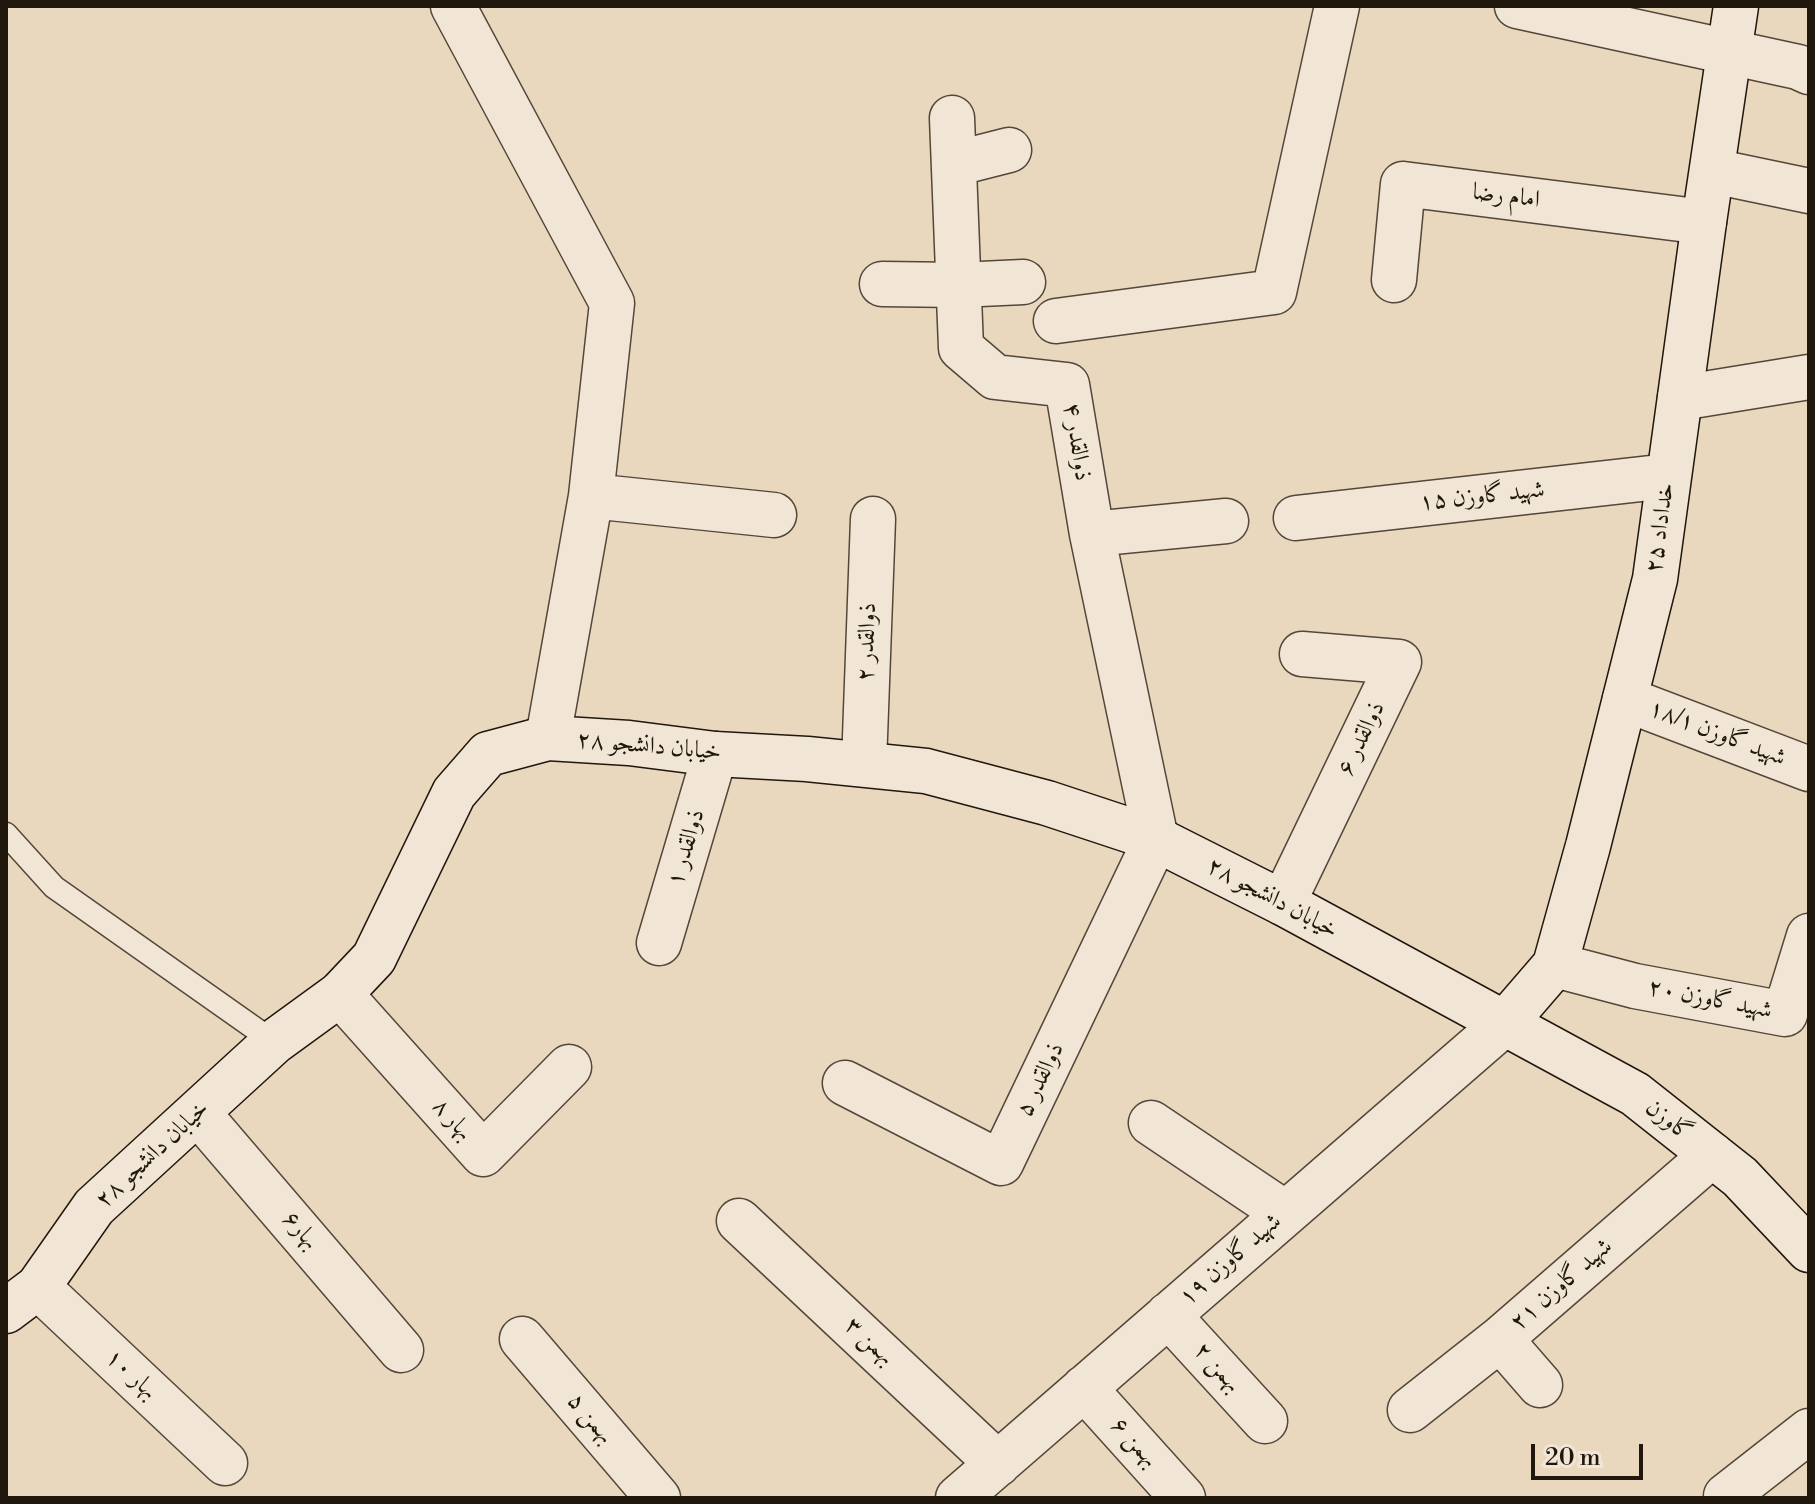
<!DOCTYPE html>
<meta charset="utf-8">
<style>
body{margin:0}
#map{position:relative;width:1815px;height:1504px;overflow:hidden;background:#ead8be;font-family:"Libre Bodoni",serif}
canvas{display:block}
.frame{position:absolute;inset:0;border:8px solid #20170d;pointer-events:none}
.scale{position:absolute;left:1531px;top:1444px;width:112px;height:36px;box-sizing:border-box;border:4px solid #20170d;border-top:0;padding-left:10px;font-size:24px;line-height:28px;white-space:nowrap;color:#20170d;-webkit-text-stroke:6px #f1e6d5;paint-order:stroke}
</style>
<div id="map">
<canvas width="1815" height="1504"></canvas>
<div class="frame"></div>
<div class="scale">20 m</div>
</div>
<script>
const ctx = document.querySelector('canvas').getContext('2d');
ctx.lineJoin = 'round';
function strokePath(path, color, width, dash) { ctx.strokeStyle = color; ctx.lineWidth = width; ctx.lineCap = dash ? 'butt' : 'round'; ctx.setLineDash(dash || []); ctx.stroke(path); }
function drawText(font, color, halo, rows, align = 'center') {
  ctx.font = font + ' "Libre Bodoni",Amiri,serif'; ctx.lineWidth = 6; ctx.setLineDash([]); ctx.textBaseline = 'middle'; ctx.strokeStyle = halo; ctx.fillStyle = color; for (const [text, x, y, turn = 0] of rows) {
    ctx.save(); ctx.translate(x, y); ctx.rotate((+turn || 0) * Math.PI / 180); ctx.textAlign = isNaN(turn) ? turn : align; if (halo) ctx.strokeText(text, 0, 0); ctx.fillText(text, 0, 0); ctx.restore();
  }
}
const lane = new Path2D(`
 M6 834 54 887 274 1042`);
const street = new Path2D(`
 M453 6 612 303 591 496 548 738
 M1517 6 1798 67 1809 72
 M954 164 1009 150
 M1713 171 1809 191
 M1394 280 1403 184 1704 222
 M882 284 959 285 1023 282
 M1056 321 1274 292 1337 6
 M1680 398 1809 377
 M591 496 774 515
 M1296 518 1668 476
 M1092 534 1226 521
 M1625 699 1809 769
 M864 764 873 519
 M1283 903 1399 662 1302 654
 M659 943 715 754
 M1555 965 1635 986 1785 1014 1809 936
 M340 994 483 1154 569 1067
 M845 1083 1001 1163 1156 839 1092 534 1067 385 995 377 961 348 952 118
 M198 1113 401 1350
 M1151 1123 1285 1213
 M739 1221 998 1464
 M38 1287 225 1463
 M1168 1315 1265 1421
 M522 1339 658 1498
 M1500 1339 1540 1385
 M1084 1388 1183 1498
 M1410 1410 1500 1339 1712 1155
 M958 1498 1505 1023
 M1728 1498 1726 1496 1809 1431`);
const secondary = new Path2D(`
 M1505 1023 1555 965 1588 846 1655 579 1704 222 1736 6
 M6 1311 38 1287 94 1207 274 1042 340 994 374 958 454 793 488 754 548 738 629 743 715 754 807 759 926 771 1047 803 1156 839 1283 903 1635 1094 1740 1177 1809 1250`);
strokePath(lane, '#524739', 25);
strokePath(street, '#524739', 47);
strokePath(secondary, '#20170d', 47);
strokePath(lane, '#f1e6d5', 22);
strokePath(street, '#f1e6d5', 44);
strokePath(secondary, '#f1e6d5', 44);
drawText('24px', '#20170d', '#f1e6d5', [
 ["امام رضا",1506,197,7],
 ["ذوالقدر ۴",1076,442,81],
 ["شهید گاوزن ۱۵",1482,497,-6],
 ["خداداد ۲۵",1661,528,-82],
 ["ذوالقدر ۲",868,642,-88],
 ["شهید گاوزن ۱۸/۱",1717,734,21],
 ["ذوالقدر ۶",1362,739,-64],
 ["خیابان دانشجو ۲۸",649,747,5],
 ["ذوالقدر ۱",687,848,-73],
 ["خیابان دانشجو ۲۸",1272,899,28],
 ["شهید گاوزن ۲۰",1710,1000,11],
 ["ذوالقدر ۵",1041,1080,-64],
 ["بهار ۸",452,1120,48],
 ["گاوزن",1668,1121,38],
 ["خیابان دانشجو ۲۸",153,1155,-43],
 ["بهار۶",300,1231,49],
 ["شهید گاوزن ۱۹",1231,1260,-41],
 ["شهید گاوزن ۲۱",1562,1285,-41],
 ["بهمن ۳",869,1342,43],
 ["بهمن ۲",1217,1368,48],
 ["بهار ۱۰",131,1375,43],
 ["بهمن ۵",590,1419,50],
 ["بهمن ۶",1134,1443,48]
]);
</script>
